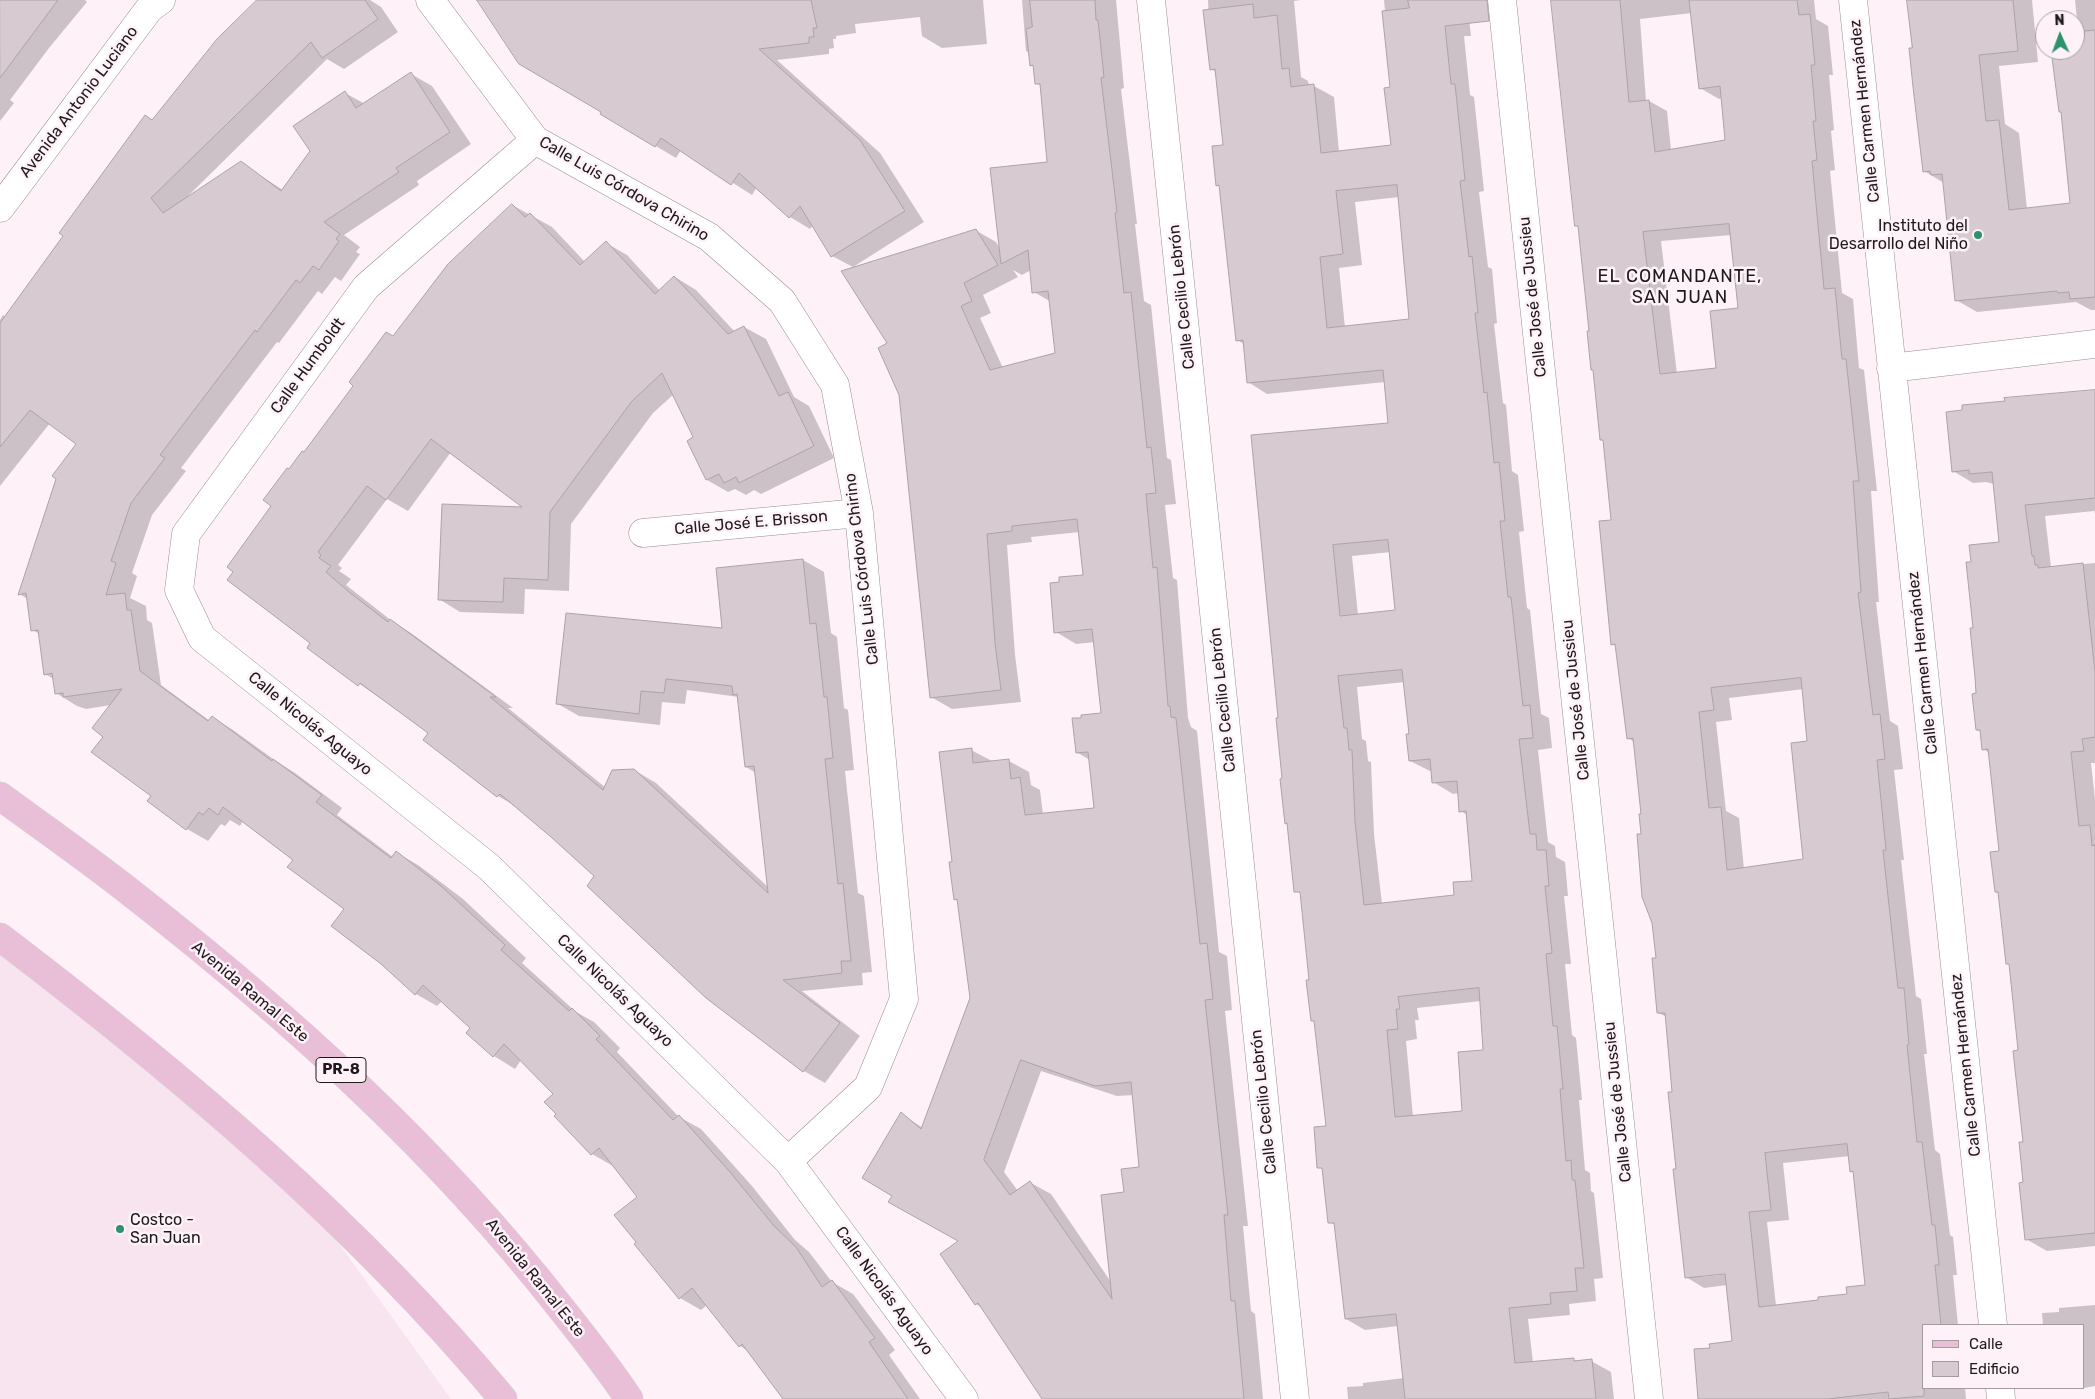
<!DOCTYPE html>
<meta charset="utf-8">
<style>
body{margin:0}
#map{position:relative;width:2095px;height:1399px;overflow:hidden;background:#fef2f8;font-family:Rubik,sans-serif}
canvas{display:block}
.legend{position:absolute;left:1922px;top:1324px;width:162px;height:65px;box-sizing:border-box;background:#fef2f8;border:1px solid #a49ba0;margin:0;padding:6px 9px;list-style:none;font-size:15px;color:#1e191c}
.legend li{display:flex;align-items:center;gap:10px;height:25px}
.legend b{width:25px;border:1px solid #a49ba0}
.north{position:absolute;left:2035px;top:10px;width:50px;height:50px;box-sizing:border-box;background:#fef2f8;border:1px solid #a49ba0;border-radius:50%;rotate:358deg;font-size:14px;font-weight:700;line-height:20px;text-align:center;color:#1e191c}
.north::after{content:'';display:block;margin:auto;width:18px;height:22px;background:#2e926d;clip-path:polygon(50% 0,100% 100%,50% 72%,0 100%)}
</style>
<div id="map">
<canvas width="2095" height="1399"></canvas>
<ul class="legend">
<li><b style="height:6px;background:#e9bfd7"></b>Calle</li>
<li><b style="height:14px;background:#d7cbd1"></b>Edificio</li>
</ul>
<div class="north">N</div>
</div>
<script>
const ctx = document.querySelector('canvas').getContext('2d');
ctx.lineJoin = 'round';
function paint(path, color) { ctx.fillStyle = color; ctx.fill(path, 'evenodd'); }
function strokePath(path, color, width, dash) { ctx.strokeStyle = color; ctx.lineWidth = width; ctx.lineCap = dash ? 'butt' : 'round'; ctx.setLineDash(dash || []); ctx.stroke(path); }
function drawText(font, color, halo, rows, align = 'center') {
  ctx.font = font + ' Rubik,sans-serif'; ctx.lineWidth = 5; ctx.setLineDash([]); ctx.textBaseline = 'middle'; ctx.strokeStyle = halo; ctx.fillStyle = color; for (const [text, x, y, turn = 0] of rows) {
    ctx.save(); ctx.translate(x, y); ctx.rotate((+turn || 0) * Math.PI / 180); ctx.textAlign = isNaN(turn) ? turn : align; if (halo) ctx.strokeText(text, 0, 0); ctx.fillText(text, 0, 0); ctx.restore();
  }
}
paint(new Path2D(`
 M0 949 294 1181 451 1399H0Z`), '#f8e4ef');
paint(new Path2D(`
 M0 0H85L87 2 49 48 10 100 14 103 0 121Z
 M259 0H370L381 7 398 32 344 69 327 59 184 200 241 163 283 190 311 151 345 93 365 104 411 74 432 86 471 144 417 181 419 185 344 235 360 247 356 252 360 254 341 281 335 277 322 294 318 291 279 343 277 342 181 468 186 471 152 515 132 573 137 576 130 598 146 606 147 620 152 623 161 685 210 721 212 717 233 730 276 761 295 773 342 808 337 815 393 857 397 853 418 865 463 899 526 958 522 963 576 1012 594 1022 620 1048 617 1052 679 1117 701 1129 752 1186 795 1240 809 1252 832 1282 853 1294 895 1350 889 1355 920 1399H785L750 1352 740 1346 707 1305 701 1310 680 1298 638 1197 613 1166 592 1154 555 1094 521 1060 515 1069 494 1056 472 1028 442 1001 437 1006 416 994 346 908 295 860 243 821 240 826 230 820 225 826 221 824 208 841 187 829 149 801 153 796 104 736 111 705 86 709 77 706 56 693 54 679 45 674 40 634 32 630 28 599 19 594 77 443 50 423 0 486V320L3 315 6 317 65 236 146 116 153 120Z
 M478 0H983L987 44 942 48 922 36 920 17 855 24 856 33 836 36V39H833L834 48 829 49V54L777 60 880 153 924 222 853 267 832 256 813 225 810 229 790 217 757 187 752 195 681 150 676 158 602 114 603 112Z
 M1022 0H1116L1124 88 1121 89 1137 224H1135L1144 301 1151 305 1167 458 1171 460 1176 504 1165 505 1173 578 1177 580 1188 718 1191 727 1197 731 1219 952 1227 956 1232 1010 1225 1011 1248 1226H1243L1251 1311 1255 1314 1263 1399H1072L982 1308 976 1304 960 1241 893 1195 901 1114 923 1128 971 998 959 902 955 899 953 863 971 750 992 761H1009L1029 772 1031 785 1040 790 1043 815 1095 809 1090 760 1078 753 1103 714 1095 642 1076 644 1056 632 1084 576 1080 532 1031 537 1032 542 1007 545 1015 655 1021 702 952 709 931 697 900 395 889 344 975 230 996 242 1000 249 1049 163 1041 86 1036 83 1035 67 1031 65 1030 53 1026 51ZM1013 270 1022 275 1031 270 1034 292 1051 302 1057 354 1003 368 980 318 991 313 983 295 1018 277ZM1041 1071 1117 1096 1134 1095 1141 1168 1125 1194 1111 1282 1051 1194 1031 1183 1018 1191 1004 1172Z
 M1208 0H1301L1294 1 1301 77 1308 81 1309 86H1314L1334 97 1339 152 1392 146V88L1384 0H1467L1471 36H1464L1470 95 1474 97 1484 191 1479 192 1488 267 1492 269 1497 323 1494 324 1503 403 1506 405 1512 471 1518 475 1524 531 1519 532 1527 608 1530 610 1541 714 1549 718 1552 748 1538 750 1548 842 1555 846 1556 857 1565 862 1568 896H1564L1571 964H1565L1572 1035 1576 1038 1582 1100H1579L1585 1170 1590 1173 1591 1191 1594 1193 1603 1278 1594 1279 1596 1301 1569 1304 1570 1315 1528 1319 1533 1363 1574 1360 1578 1362 1591 1361 1611 1372 1614 1399H1348L1347 1387 1363 1386V1383L1404 1378 1398 1326 1365 1330 1346 1319 1335 1225 1330 1222 1324 1170 1319 1167 1327 1127 1315 1022 1312 1020 1310 981 1302 894 1296 891 1288 824 1286 823 1279 719 1252 436 1389 424 1385 382 1267 394 1248 382 1244 344 1237 340 1220 186 1217 185 1224 146 1216 72 1211 69ZM1399 197 1411 320 1345 328 1339 268 1362 265 1355 202ZM1391 552 1396 611 1358 615 1352 556ZM1405 682 1411 735 1410 761 1432 772 1433 782 1453 794 1459 793 1461 811 1467 815 1473 882 1455 896 1382 904 1374 834 1371 762 1368 761 1366 741 1362 739 1357 687ZM1481 1001 1484 1051 1464 1112 1413 1117 1406 1041 1417 1039 1415 1020H1419L1417 1008Z
 M1553 0H1814L1816 19 1828 26 1833 75H1829L1834 130 1831 131 1835 170 1830 171 1842 293 1853 299 1859 368 1864 370 1877 491H1871L1879 602H1876L1890 721 1898 726 1903 769 1894 770 1904 860H1901L1916 996 1921 999 1927 1054H1924L1935 1150 1940 1154 1950 1235 1953 1237 1957 1275H1953L1958 1325H1924V1388H1965L1966 1399H1700L1711 1349 1733 1342 1727 1285 1704 1288 1686 1277 1667 1017 1658 1013 1657 959 1642 835 1643 815 1634 742 1628 738 1616 646 1612 644V521L1604 441 1601 440 1579 227 1577 226ZM1692 13 1700 88 1719 99 1722 98 1726 141 1671 150 1667 111 1649 101H1646L1640 19ZM1731 235 1740 310 1718 370 1677 374 1661 241ZM1804 689 1808 742 1804 860 1744 869 1739 818 1726 811 1716 722 1732 720 1729 698ZM1850 1156 1851 1171 1855 1173 1866 1286 1848 1295 1819 1301 1776 1306 1767 1222 1789 1220 1783 1163ZM1731 1272V1274L1701 1277V1275Z
 M1908 0H2032L2038 62 1999 66 2005 124 2019 133 2027 209 2071 204 2063 113 2053 50H2075V30L2078 29 2075 0H2095V310H2091L2076 302 1977 312 1956 300 1944 183 1924 171Z
 M512 205 552 227 585 262 606 243 627 255 660 291 675 277 696 290 735 332 744 327 766 339 794 397 809 406 834 458 761 494 754 490 746 495 735 489 728 492 707 480 689 441 695 437 674 394 653 413 571 524 569 591 525 589 524 614 460 612 439 599 526 509 451 452 408 511 387 499 338 565 342 568 339 571 351 579 346 585 392 621 411 633 513 708H508L606 788 634 770 656 783 768 887 756 773 746 767 739 697 687 690 685 704 662 702 660 725 579 716 558 704 724 629 717 569 803 560 824 572 831 633 837 637 844 708 848 710 854 770 845 771 858 893 864 896 872 972 862 973 863 985 802 991 860 1036 825 1083 804 1071 552 837 517 807 498 796 430 733 308 648 312 643 273 506 290 470 394 338Z
 M2095 391V513L2094 511 2045 516 2051 567 2095 563V763H2091L2095 799V1246L2047 1251 2026 1239 2020 1051 2010 965 2007 963 1999 894 1996 892 2000 852 1990 753 1983 749 1981 732 1977 730 1972 564 2000 543 1994 484 1986 482 1973 483 1953 471Z
 M2095 1305V1386L2084 1388V1325H2043L2042 1313 2059 1312V1308Z`), '#0003');
const building = new Path2D(`
 M0 0H58L0 78Z
 M257 0H365L378 19 322 58 311 42 151 198 163 213 241 161 281 191 310 151 293 126 345 91 356 108 411 72 450 132 396 168 399 172 324 222 340 234 336 239 339 241 319 270 313 266 300 283 296 280 257 332 255 330 160 455 165 458 131 503 111 561 116 563 106 595 125 593 127 610H131L140 671 208 721 212 716 272 761 273 759 322 795 316 802 391 858 396 851 441 886 505 945 501 950 569 1011 572 1008 600 1036 596 1039 673 1120 679 1115 730 1172 774 1226 796 1247 822 1287 832 1280 875 1338 869 1342 908 1399H783L742 1344 739 1347 692 1288 679 1299 634 1244 636 1242 614 1215 637 1197 599 1148 591 1155 554 1116 556 1114 544 1102 553 1094 504 1044 493 1057 466 1033 470 1028 423 985 415 995 381 964 331 926 344 909 287 867 293 860 223 807 218 815 209 808 203 815 199 812 186 830 147 801 151 796 91 752 103 737 92 728 122 689 63 697V693L55 694 52 673 44 675 38 630 31 631 26 593 18 595 56 479 52 476 76 444 30 410 0 447V323L63 236 59 233 145 115 152 120 217 39Z
 M477 0H811L817 28H813L814 37H809V43L759 49 860 140 905 211 831 257 800 206 789 218 739 173 731 185 661 138 655 147 600 114 601 112 519 64Z
 M1030 0H1095L1096 20H1098L1104 77 1101 78 1117 212 1115 213 1124 293 1131 292 1147 448 1151 447 1156 493 1146 494 1153 568 1157 567 1168 706H1170L1171 717 1176 718 1200 944 1207 943 1213 999 1205 1000 1228 1215H1224L1231 1301H1235L1244 1399H1042L978 1303 975 1305 940 1254 958 1241 888 1202 892 1196 862 1178 901 1112 921 1129 970 998 957 899 954 900 949 862H952L939 752 972 748 973 763 1009 759 1011 779 1020 777 1025 815 1094 808 1088 752 1076 753 1072 718H1081V715L1101 713 1092 629 1054 633 1050 583 1059 582V577L1083 575 1077 519 1012 526V531L987 534 995 643 1001 690 930 698 899 395 878 348 887 343 841 271 976 229 998 265 964 283 972 301 961 306 990 370 1055 353 1048 291 1032 293 1028 250 1001 264 990 168 1047 162 1040 84H1035L1033 65 1030 66 1026 29 1032 27ZM1021 1060 1095 1086 1131 1082 1139 1167 1121 1169 1124 1192 1101 1195 1112 1299 1030 1181 1010 1195 984 1160Z
 M1408 0H1487L1489 21 1445 26 1451 84H1455L1465 180 1460 181 1469 257 1472 256 1478 313H1475L1484 393 1487 392 1494 463 1499 462 1505 521H1500L1508 597H1511L1523 706 1530 705 1533 738 1519 739 1530 834H1536L1537 850H1546L1549 886H1545L1552 953 1546 954 1553 1026H1557L1563 1089H1560L1566 1161 1571 1160 1572 1180H1575L1584 1268H1575L1577 1291 1550 1293 1551 1304 1509 1308 1515 1363 1574 1358V1361L1592 1359 1596 1399H1405L1396 1314 1345 1319 1334 1223H1328L1322 1168H1317L1314 1127 1326 1126 1314 1021H1311L1306 980H1309L1300 892H1294L1287 823 1285 824 1280 779 1282 778 1276 718H1278L1251 435 1388 423 1383 370 1247 383 1243 340 1236 341 1219 185 1216 186 1212 146 1223 145 1215 69 1210 70 1203 10 1253 4 1254 18 1277 15 1282 69 1289 68 1291 87 1314 84 1321 153 1391 145 1384 88 1390 87 1382 11 1409 8ZM1397 185 1409 319 1327 328 1320 257 1343 254 1336 191ZM1388 540 1395 610 1340 616 1333 545ZM1402 670 1409 734H1406L1409 761 1430 759 1432 783 1457 781 1459 812 1466 811 1472 881 1453 882 1454 895 1364 905 1355 822 1352 750H1349L1347 728H1344L1338 676ZM1479 988 1483 1050 1458 1052 1462 1111 1395 1117 1387 1030 1398 1029 1396 1009H1400L1398 997Z
 M1551 0H1620L1629 102 1649 100 1655 152 1725 140 1720 86 1699 89 1689 0H1797L1799 15 1810 14 1815 65H1811L1816 121H1813L1817 160 1812 161 1824 289 1835 288 1842 359H1846L1859 481H1853L1861 592 1858 593 1873 715 1880 714 1885 759 1877 760 1886 850H1883L1898 988H1904L1909 1044 1907 1045 1917 1142H1922L1932 1225H1935L1939 1265H1935L1941 1325H1924V1396L1889 1399 1888 1392 1827 1399H1698L1694 1349 1710 1348 1709 1344 1732 1341 1725 1274 1685 1278 1673 1169H1676L1668 1092H1672L1665 1013H1657L1652 958H1656L1652 923 1642 897 1637 834H1641L1639 814H1641L1633 738 1627 739 1615 644 1611 645 1599 521 1611 520 1603 440H1600L1593 370H1591L1587 331H1589L1578 226H1575ZM1729 224 1738 308 1710 311 1716 368 1660 374 1643 232ZM1801 678 1807 741 1791 743 1803 859 1727 870 1721 807 1709 808 1699 712 1714 710 1711 688ZM1847 1144 1850 1172 1853 1171 1865 1285 1846 1287 1847 1294 1818 1297V1300L1759 1307 1749 1212 1771 1210 1765 1153Z
 M1907 0H2013L2018 51 1979 55 1986 121 1999 120 2009 210 2070 203 2061 112H2059L2051 50H2075V32L2095 30V297L2070 299 2069 292 2058 293 2057 291 1955 301 1942 174 1931 175 1930 171 1923 172 1913 87 1909 48H1912Z
 M512 204 525 217 530 213 580 265 606 241 655 294 674 276 728 334 744 326 779 396 788 392 814 446 739 483 736 477 724 483 719 474 706 480 687 441 693 437 662 373 632 401 550 512 548 580 504 578 503 602 438 600 442 504 522 507 431 439 386 500 367 486 318 552 321 555 319 558 331 566 326 572 349 592 388 622 390 619 496 697H490L603 790 612 770 634 769 768 893 754 766 745 767 737 694 733 695 732 686 666 679 664 693 641 691 639 714 556 704 566 613 722 628 716 568 803 559 810 624 816 623 824 697H827L833 758 825 759 838 884 843 883 851 961H841L842 973 783 980 840 1023 803 1072 706 998 587 886 594 876 551 837 500 794 497 797 423 740 428 733 360 683 358 686 307 648 310 643 227 580 233 572 227 567 271 506 263 500 287 468 289 469 302 451 304 452 353 386 349 382 386 332 393 336 448 264Z
 M2095 390V498L2025 505 2032 556H2034L2035 565H2038V568L2083 563 2095 672V737L2082 739 2084 751 2071 752 2079 826 2090 825 2092 846 2095 845V1233L2025 1240 2019 1183 2023 1182 2019 1142H2023L2013 1051 2018 1050 2009 964H2006L1998 892H1995L1990 852 1999 851 1988 749 1982 750 1980 730H1976L1972 694 1976 693 1975 677 1970 628H1973L1966 562H1971L1969 545 1999 542 1992 472 1969 474V470L1952 472 1946 412 1962 410V405L2005 401 2004 398Z`);
paint(building, '#d7cbd1');
strokePath(building, '#ada2a8', 1);
const minor = new Path2D(`
 M430 0 535 140 709 237 782 301 835 385 859 513 904 999 868 1087 788 1161
 M1151 0 1295 1399
 M1502 0 1649 1399
 M1853 0 1993 1325
 M535 140 366 287 186 534 179 590 202 638 489 867 788 1161 964 1399
 M0 208 149 9 161 0
 M1891 368 2095 344
 M643 533 859 513
 M2000 1388 2001 1399`);
const major = new Path2D(`
 M0 796C45 829 91 861 135 896 291 1018 438 1151 560 1307 584 1337 608 1367 629 1399
 M0 937C181 1075 357 1223 503 1399`);
strokePath(minor, '#998d93', 29);
strokePath(major, '#d6d6d6', 29);
strokePath(minor, '#fff', 28);
strokePath(major, '#e9bfd7', 28);
for (const [x, y, r, color] of [
 [1978,235,5,"#2e926d"],
 [120,1229,5,"#2e926d"]
]) { const dot = new Path2D(); dot.arc(x, y, r, 0, 2 * Math.PI); ctx.fillStyle = color; ctx.fill(dot); strokePath(dot, '#fef2f8', 2); }
for (const [x, y, w] of [
 [341,1070,50]
]) { const box = new Path2D(); box.roundRect(x - w / 2, y - 12.5, w, 25, 4); ctx.fillStyle = '#fef2f8'; ctx.fill(box); strokePath(box, '#1e191c', 1); }
drawText('bold 15px', '#1e191c', null, [
 ["PR-8",341,1070]
]);
drawText('16px', '#1e191c', '#fef2f8', [
 ["Avenida Antonio Luciano",79,102,-53],
 ["Calle Carmen Hernández",1865,111,-96],
 ["Calle Luis Córdova Chirino",624,189,30],
 ["Calle Cecilio Lebrón",1182,297,-96],
 ["Calle José de Jussieu",1533,297,-96],
 ["Calle Humboldt",308,366,-54],
 ["Calle José E. Brisson",751,523,-5],
 ["Calle Luis Córdova Chirino",862,569,-97],
 ["Calle Carmen Hernández",1923,663,-96],
 ["Calle Cecilio Lebrón",1223,700,-96],
 ["Calle José de Jussieu",1576,700,-96],
 ["Calle Nicolás Aguayo",310,724,39],
 ["Calle Nicolás Aguayo",615,991,44],
 ["Avenida Ramal Este",250,992,40],
 ["Calle Carmen Hernández",1966,1065,-96],
 ["Calle Cecilio Lebrón",1264,1102,-96],
 ["Calle José de Jussieu",1618,1102,-96],
 ["Avenida Ramal Este",535,1278,51],
 ["Calle Nicolás Aguayo",884,1291,54]
]);
drawText('16px', '#1e191c', '#fef2f8', [
 ["Instituto del",1968,226],
 ["Desarrollo del Niño",1968,244],
 ["Costco -",130,1220,"left"],
 ["San Juan",130,1238,"left"]
], 'right');
ctx.letterSpacing = '1px';
drawText('18px', '#1e191c', '#fef2f8', [
 ["EL COMANDANTE,",1680,277],
 ["SAN JUAN",1680,298]
]);
ctx.letterSpacing = '0px';
</script>
